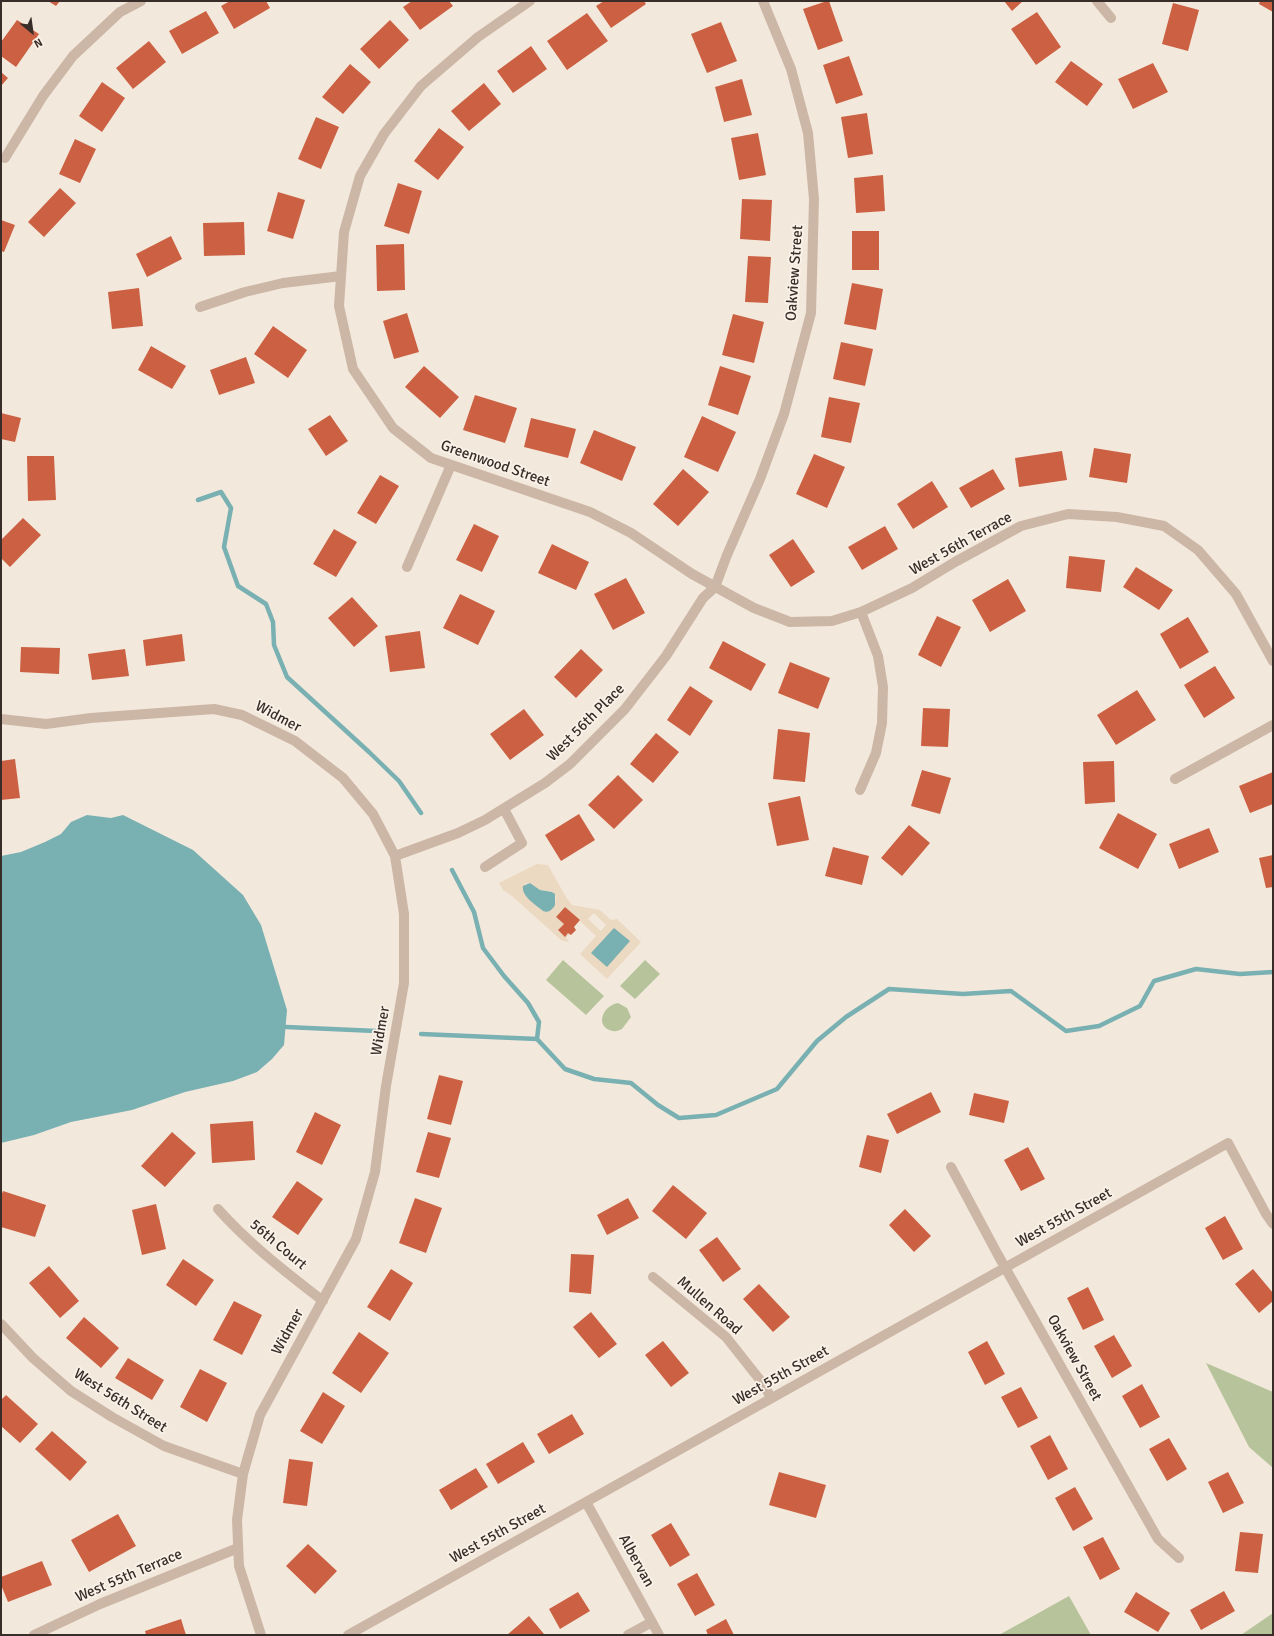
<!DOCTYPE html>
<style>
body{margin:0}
#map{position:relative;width:1274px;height:1636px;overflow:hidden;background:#f3e8dc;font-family:Signika,sans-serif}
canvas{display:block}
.frame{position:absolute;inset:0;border:2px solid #382d28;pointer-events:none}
.north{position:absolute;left:12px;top:12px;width:40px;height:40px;-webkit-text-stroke:3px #faf2e8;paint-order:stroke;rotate:151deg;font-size:11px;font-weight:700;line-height:16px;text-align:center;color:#382d28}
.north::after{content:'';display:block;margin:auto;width:14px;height:18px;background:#382d28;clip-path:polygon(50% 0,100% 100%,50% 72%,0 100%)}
</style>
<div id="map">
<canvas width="1274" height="1636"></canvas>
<div class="frame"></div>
<div class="north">N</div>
</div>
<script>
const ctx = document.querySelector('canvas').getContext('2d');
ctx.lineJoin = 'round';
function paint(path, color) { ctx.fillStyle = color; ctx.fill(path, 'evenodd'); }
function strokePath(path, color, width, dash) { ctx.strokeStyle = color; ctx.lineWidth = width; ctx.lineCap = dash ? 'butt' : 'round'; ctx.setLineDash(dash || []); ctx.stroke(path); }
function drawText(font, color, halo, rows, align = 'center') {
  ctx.font = font + ' Signika,sans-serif'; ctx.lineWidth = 3.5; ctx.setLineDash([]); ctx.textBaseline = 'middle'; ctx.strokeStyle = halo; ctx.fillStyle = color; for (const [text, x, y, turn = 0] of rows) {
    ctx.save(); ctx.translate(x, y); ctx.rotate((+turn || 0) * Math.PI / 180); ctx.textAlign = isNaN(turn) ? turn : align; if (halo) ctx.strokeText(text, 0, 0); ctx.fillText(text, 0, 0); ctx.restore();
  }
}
paint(new Path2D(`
 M563 960 604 996 586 1015 546 980Z
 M645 960 660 974 635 999 620 986Z
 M618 1003 627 1008 631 1017 622 1029C620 1030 615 1032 613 1031 595 1028 601 1006 618 1003Z
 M1206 1363 1273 1392V1468L1249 1447Z
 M1069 1596 1091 1635H999Z
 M1273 1613V1635H1241Z`), '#b6c39b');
paint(new Path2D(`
 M537 864 548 865 566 897 572 905 600 910 611 920 617 919 641 942 607 979 580 954 596 936 565 907 556 917 564 924 558 931 564 936 568 933 570 934 566 938 569 941 568 942 561 940 512 896 503 890 499 883ZM530 883 540 890 552 892 556 896 555 905 543 911 524 892 525 884ZM594 913 606 925 601 931 588 919Z`), '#ecd9c2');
paint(new Path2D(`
 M87 815 111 818 123 815 193 850 243 895 261 925 287 1010 284 1045 272 1059 257 1072 233 1081 185 1092 132 1110 71 1122 34 1135 1 1143V856L21 852 45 842 61 834 71 822Z
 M530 883 540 890 552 892 555 894V905C552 910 549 913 543 911 536 905 521 896 523 886Z
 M614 928 630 941 607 967 591 953Z`), '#79b0b2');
strokePath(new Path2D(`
 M198 500 221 492 231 508 224 547 238 586 266 604 273 622 274 645 287 677 369 752 399 781 421 813
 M452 870 474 912 483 948 504 976 528 1003 539 1022 537 1039
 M286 1027 376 1031
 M421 1034 537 1039 565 1069 594 1079 631 1083 658 1105 679 1118 716 1115 777 1089 817 1041 846 1017 889 989 963 994 1011 991 1066 1031 1099 1026 1140 1006 1154 981 1196 969 1240 974 1273 972`), '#79b0b2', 4.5);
paint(new Path2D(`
 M48 1H60L56 6Z
 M230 1H266L270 8 234 29 221 6Z
 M412 1H449L453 6 420 30 403 7Z
 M604 1H644L646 4 611 28 596 6Z
 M827 1H829L843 41 818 50 803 9Z
 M1004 1H1023L1012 11Z
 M1260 1H1273V12L1259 4Z
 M1173 3 1199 10 1188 51 1162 44Z
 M206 11 219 33 182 54 169 31Z
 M1037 12 1061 47 1036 65 1011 29Z
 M587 13 608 41 567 70 547 41Z
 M17 20 39 34 16 67 1 56V42Z
 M390 20 409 40 379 69 360 49Z
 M721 22 737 61 707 73 691 34Z
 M149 41 166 62 133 89 116 68Z
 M531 46 547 69 513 93 497 71Z
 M849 56 863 95 836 104 823 65Z
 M1071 61 1103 84 1087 106 1055 82Z
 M1153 63 1168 92 1133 109 1118 79Z
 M350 64 371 82 343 114 322 97Z
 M1 72 8 78 1 86Z
 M742 79 752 115 724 122 715 87Z
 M102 82 125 98 102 132 79 116Z
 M484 83 501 104 469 131 451 111Z
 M867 113 873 154 848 158 841 117Z
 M316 117 339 127 321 169 298 159Z
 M439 128 464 147 438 180 414 161Z
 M758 133 766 175 739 180 731 138Z
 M75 139 96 149 80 183 59 174Z
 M883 175 885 211 856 213 854 178Z
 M398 183 422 191 409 234 384 226Z
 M60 188 76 203 44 237 28 222Z
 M278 192 305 200 293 239 267 231Z
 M742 199 772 200 770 241 740 239Z
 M1 220 15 225 4 252 1 251Z
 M244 222 245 255 204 256 203 223Z
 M852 231H879V270H852Z
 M171 236 182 259 147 277 136 254Z
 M404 244 405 290 377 291 376 245Z
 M748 256 771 257 768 303 745 302Z
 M852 283 883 289 876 330 844 324Z
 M139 288 143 326 112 329 108 292Z
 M407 313 419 352 394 359 383 321Z
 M733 314 764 322 754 363 722 355Z
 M273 326 307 350 288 378 254 354Z
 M841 342 873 349 865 386 833 379Z
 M151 346 186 366 172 389 138 370Z
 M246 357 255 383 219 395 210 370Z
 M424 366 459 397 440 418 405 387Z
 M720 366 751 376 738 415 708 405Z
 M475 395 517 408 505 443 463 430Z
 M829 397 860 403 851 443 821 437Z
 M1 413 21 418 15 442 1 439Z
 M330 415 348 441 326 456 308 429Z
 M702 416 736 432 718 472 684 457Z
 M531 418 576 429 568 458 524 447Z
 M594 430 636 447 622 481 580 463Z
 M1094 448 1131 454 1127 483 1089 477Z
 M1062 451 1067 480 1019 487 1015 458Z
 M814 454 845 467 827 508 796 494Z
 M27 456H54L56 500 28 501Z
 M683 469 709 492 678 526 653 504Z
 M993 469 1005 489 971 508 959 488Z
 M380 475 399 486 376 524 357 513Z
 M932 481 948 507 913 529 897 504Z
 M23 518 41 535 10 567 1 558V540Z
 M474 524 499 536 482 572 456 560Z
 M885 526 898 549 862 570 848 547Z
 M334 529 357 542 336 577 313 564Z
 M793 539 815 572 791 587 769 555Z
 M552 544 589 562 576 590 538 573Z
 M1069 556 1105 560 1101 592 1066 588Z
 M1136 567 1173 590 1159 610 1123 587Z
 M626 578 645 613 613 630 594 594Z
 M1008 579 1026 611 990 632 972 600Z
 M460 594 495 611 478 645 443 628Z
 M352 597 378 626 354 647 328 618Z
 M937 616 961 627 941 667 918 655Z
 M1188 617 1209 652 1180 669 1160 634Z
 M420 631 425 668 390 672 385 636Z
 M182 634 185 661 146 666 143 640Z
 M723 641 766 664 751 691 709 668Z
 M21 647 60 648 59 674 20 672Z
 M125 649 129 676 92 680 88 654Z
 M581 649 603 670 576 698 554 677Z
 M790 662 830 678 818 709 778 693Z
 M1215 666 1235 698 1204 718 1184 685Z
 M690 686 713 701 690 736 667 720Z
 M1137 690 1156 720 1116 745 1097 715Z
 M923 708 950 709 948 747 921 746Z
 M524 709 544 735 510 760 490 734Z
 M778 729 810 733 805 782 773 779Z
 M656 733 679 752 653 783 630 764Z
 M15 759 20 798 1 800V761Z
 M1114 761 1115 802 1085 804 1083 762Z
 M922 770 951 778 940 814 911 806Z
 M1273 772V804L1250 813 1239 786Z
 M618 775 643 800 614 829 588 805Z
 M800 796 809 840 777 846 768 803Z
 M1118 813 1157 834 1138 869 1099 848Z
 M579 814 595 840 561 861 545 835Z
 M909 825 930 843 902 876 881 858Z
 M1209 828 1219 852 1179 869 1169 844Z
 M833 847 869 856 862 885 825 876Z
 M1273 855V887L1266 888 1259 858Z
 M565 907 580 920 574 927 576 930 571 935 568 933 565 937 558 930 564 924 556 917Z
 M439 1075 463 1081 451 1125 427 1119Z
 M931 1092 941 1112 897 1134 887 1114Z
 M974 1093 1009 1101 1004 1123 969 1115Z
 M315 1112 341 1125 322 1165 296 1152Z
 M253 1121 255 1160 212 1163 210 1124Z
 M172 1132 196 1153 165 1187 141 1166Z
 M428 1132 451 1138 439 1178 416 1172Z
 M867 1135 889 1140 881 1173 859 1167Z
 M1028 1147 1045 1179 1021 1191 1004 1160Z
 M297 1181 323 1199 298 1235 272 1217Z
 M673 1185 707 1213 686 1239 652 1211Z
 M3 1191 46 1205 35 1237 1 1227V1196Z
 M415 1198 442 1208 426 1253 399 1243Z
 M628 1198 639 1218 607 1235 597 1215Z
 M156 1204 166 1249 142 1255 132 1210Z
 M905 1209 931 1236 914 1252 889 1225Z
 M1225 1216 1243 1249 1223 1260 1205 1228Z
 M717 1237 741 1269 723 1282 699 1250Z
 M571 1254 594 1255 591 1294 569 1292Z
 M183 1259 214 1280 196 1306 166 1285Z
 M49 1266 79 1301 60 1318 29 1283Z
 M391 1269 413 1283 390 1321 367 1307Z
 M1253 1269 1273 1293V1301L1259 1313 1235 1284Z
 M759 1284 790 1317 773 1332 743 1299Z
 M1088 1287 1104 1320 1083 1330 1067 1298Z
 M234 1301 262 1315 242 1355 213 1340Z
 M591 1312 617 1344 599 1358 573 1327Z
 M84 1317 119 1348 101 1368 66 1338Z
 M359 1332 389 1353 361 1393 332 1373Z
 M1114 1335 1132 1366 1112 1378 1094 1346Z
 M663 1341 689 1373 671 1387 645 1355Z
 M987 1341 1005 1374 985 1385 968 1352Z
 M128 1358 164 1380 152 1400 115 1378Z
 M200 1369 227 1383 207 1422 180 1407Z
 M1142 1384 1160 1417 1140 1428 1122 1396Z
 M1021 1387 1038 1418 1018 1428 1001 1397Z
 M323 1392 345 1406 322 1444 300 1431Z
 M6 1395 38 1424 20 1443 1 1426V1400Z
 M572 1414 584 1434 549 1454 537 1434Z
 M52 1431 87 1462 70 1481 35 1449Z
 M1050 1435 1068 1469 1048 1480 1030 1446Z
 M1169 1438 1187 1469 1167 1481 1149 1449Z
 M523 1442 535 1462 498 1484 486 1464Z
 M289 1459 313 1462 307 1506 283 1503Z
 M476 1468 488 1487 451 1510 439 1490Z
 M779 1472 826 1485 816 1518 769 1505Z
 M1228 1472 1244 1503 1223 1513 1208 1482Z
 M1075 1487 1093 1519 1073 1531 1055 1498Z
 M118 1514 136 1546 89 1572 71 1540Z
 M671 1523 690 1555 670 1567 651 1535Z
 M1240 1532 1263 1534 1258 1573 1235 1571Z
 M1103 1537 1120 1569 1100 1580 1083 1547Z
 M308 1544 337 1571 315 1594 286 1566Z
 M42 1561 52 1585 8 1602 1 1585V1577Z
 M697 1573 715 1605 695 1616 677 1584Z
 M1224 1591 1235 1611 1201 1630 1190 1610Z
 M578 1592 590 1611 560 1629 549 1609Z
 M1136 1592 1170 1613 1158 1632 1124 1612Z
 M529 1616 544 1634 507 1635Z
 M181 1619 186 1635H146L145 1631Z
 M726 1619 734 1635H708L706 1630Z`), '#cb6142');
strokePath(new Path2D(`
 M530 1 478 37 421 86 384 134 360 176 344 232 339 306 353 369 393 428 431 458 590 512 631 533 692 574 754 608 790 622 832 621 861 612 912 588 955 562 1021 526 1068 514 1117 517 1164 526 1198 550 1236 594 1273 661
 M1097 1 1111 18
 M5 158 43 96 73 56 120 12 141 1
 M200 307 245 292 283 283 341 276
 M407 567 451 465
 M1 719 46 724 91 718 214 709 242 715 295 741 343 778 373 814 395 856 404 914V983L386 1086 375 1172 356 1239 260 1415 243 1474 237 1520 239 1566 261 1635
 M1175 779 1273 725
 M860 790 876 753 882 723 883 687 878 656 861 612
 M395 856 458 833 485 820 545 783 570 764 625 709 666 656 703 598 715 587 727 555 760 479 784 414 811 313 814 199 808 133 791 69 763 1
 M485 867 522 843 504 809
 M951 1167 998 1255 1158 1539 1179 1558
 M218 1209C249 1244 286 1272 323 1301
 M653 1277 726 1337 764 1385 771 1398
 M1 1324 33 1358 71 1391 112 1417 164 1446 243 1474
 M586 1502 659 1635
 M34 1635 100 1604 238 1548
 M348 1635 1228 1143 1266 1214 1273 1224
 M628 1635 652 1622`), '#ccb7a7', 10);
drawText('15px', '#382d28', '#faf2e8', [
 ["Oakview Street",795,273,-86],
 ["Greenwood Street",495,464,19],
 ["West 56th Terrace",961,544,-29],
 ["Widmer",278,717,28],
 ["West 56th Place",586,723,-45],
 ["Widmer",381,1031,-80],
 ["West 55th Street",1064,1218,-29],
 ["56th Court",278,1245,40],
 ["Mullen Road",709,1306,41],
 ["Widmer",288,1332,-61],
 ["Oakview Street",1074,1358,61],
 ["West 55th Street",781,1376,-29],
 ["West 56th Street",120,1401,32],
 ["West 55th Street",498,1534,-29],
 ["Albervan",636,1561,61],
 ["West 55th Terrace",129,1576,-23]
]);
</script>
